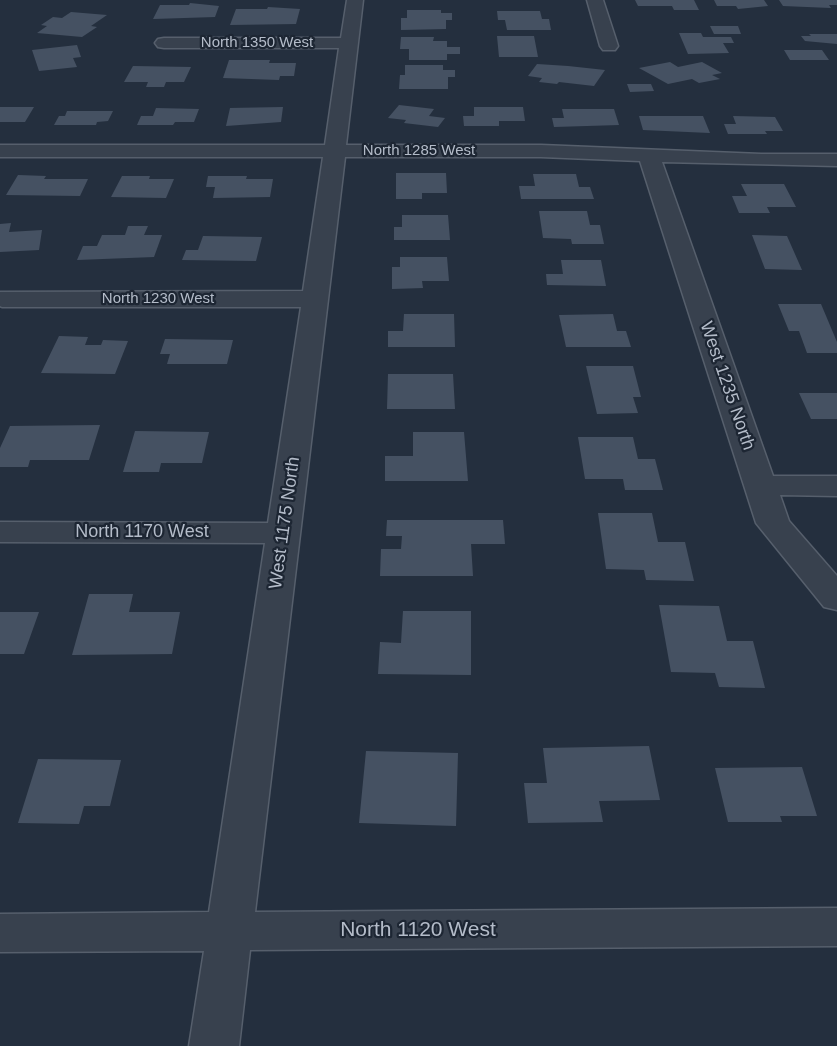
<!DOCTYPE html>
<style>
body{margin:0}
canvas{display:block;background:#242f3e}
</style>
<canvas width="837" height="1046"></canvas>
<script>
const ctx = document.querySelector('canvas').getContext('2d');
ctx.lineJoin = 'round';
function paint(path, color) { ctx.fillStyle = color; ctx.fill(path, 'evenodd'); }
function strokePath(path, color, width, dash) { ctx.strokeStyle = color; ctx.lineWidth = width; ctx.lineCap = dash ? 'butt' : 'round'; ctx.setLineDash(dash || []); ctx.stroke(path); }
function drawText(font, color, halo, rows, align = 'center') {
  ctx.font = font + ' Arial,sans-serif'; ctx.lineWidth = 4.5; ctx.setLineDash([]); ctx.textBaseline = 'middle'; ctx.strokeStyle = halo; ctx.fillStyle = color; for (const [text, x, y, turn = 0] of rows) {
    ctx.save(); ctx.translate(x, y); ctx.rotate((+turn || 0) * Math.PI / 180); ctx.textAlign = isNaN(turn) ? turn : align; if (halo) ctx.strokeText(text, 0, 0); ctx.fillText(text, 0, 0); ctx.restore();
  }
}
paint(new Path2D(`
 M635 0H694L699 10H674L672 6H638Z
 M714 0H764L768 6 738 9 736 6H717Z
 M779 0H837V5H829L831 8 783 6Z
 M190 3 219 6 215 17 153 19 160 5H189Z
 M268 7 300 9 296 24 230 25 236 9H267Z
 M407 10H441V13H452V20H446V29L401 30V18H407Z
 M497 11H540L542 19H549L551 30H507L505 20H498Z
 M71 12 107 15 91 26 97 27 82 37 37 33 47 26 41 25 53 17 62 18Z
 M710 26H738L741 34H714Z
 M679 33H701L703 37H731L734 43H723L729 53 688 54Z
 M809 34H837V44L805 41 801 36H811Z
 M497 36H534L538 57H499Z
 M401 37H434L433 41H447V47H460V54H447V60H409V49H400Z
 M77 45 81 57 73 58 77 67 39 71 32 50Z
 M784 50H822L829 60H790Z
 M229 60H270L269 63H296L294 76H280L279 80 223 78Z
 M670 62 678 67 702 62 722 73 712 75 720 79 699 83 692 79 668 84 639 68Z
 M537 64 568 66 605 70 594 86 559 82 557 84 539 82 542 78 528 76Z
 M405 65H443V70H455V77H448V89H399L400 75H405Z
 M133 66 191 67 184 82H166L164 87H146L148 82H124Z
 M627 84H651L654 91 630 92Z
 M399 105 434 109 429 116 445 118 438 127 404 123 406 120 388 118Z
 M0 107H34L25 122H0Z
 M283 107 281 122 226 126 230 108Z
 M474 107H523L525 121H499V126H464L463 116H474Z
 M156 108 199 109 194 122H175L173 125H137L141 116H153Z
 M562 109H614L619 125 554 127 552 118H564Z
 M67 111H113L108 121 97 122 96 125H54L59 116H65Z
 M639 116H703L710 133 643 130Z
 M733 116 775 117 783 131H765L767 134H728L724 124H736Z
 M396 173H446L447 193H422V199H396Z
 M533 174H576L579 187H590L594 199H521L519 186H535Z
 M18 175 46 176 44 179H88L80 196 6 195Z
 M122 176H150L149 179H174L166 198 111 197Z
 M208 176H247L246 179H273L270 197 213 198 215 187H206Z
 M741 184H784L796 207H767L770 213H739L732 196H747Z
 M539 211H587L590 225H600L604 244H572L571 239 543 238Z
 M402 215H448L450 240H394V227H402Z
 M11 223 9 232 42 230 39 250 0 252V224Z
 M128 226H148L144 235H162L154 257 77 260 83 246H97L102 235H125Z
 M752 235 787 236 802 270 765 269Z
 M203 236 262 237 256 261 182 260 186 250H198Z
 M400 257H447L449 281H422L423 288 392 289V267H400Z
 M561 260H601L606 286 547 285 546 274H563Z
 M778 304H821L837 342V353H807L799 331H789Z
 M404 314H454L455 347H388V331H403Z
 M613 314 617 331H626L631 347H566L559 315Z
 M59 336 88 337 85 345H101L103 340 128 341 115 374 41 373Z
 M165 339 233 340 227 364H167L170 354H160Z
 M586 366H633L641 397H633L638 413 597 414Z
 M388 374H453L455 409H387Z
 M799 393H837V419H811Z
 M100 425 89 460H30L28 467H0V448L10 426Z
 M135 431 209 432 202 463H161L159 472H123Z
 M413 432H464L468 481H385V456H413Z
 M578 437H633L638 459H655L663 490H625L623 479H585Z
 M598 513H652L658 542H685L694 581 646 580 644 570 606 569Z
 M387 520H503L505 544H471L473 576H380L381 549H401L402 536H386Z
 M89 594H133L129 612H180L172 654 72 655Z
 M659 605 719 606 727 641H753L765 688 719 687 715 673 671 672Z
 M403 611H471V675L378 674 380 642 401 643Z
 M0 612H39L24 654H0Z
 M649 746 660 800 599 801 603 822 528 823 524 783H547L543 748Z
 M366 751 458 753 456 826 359 823Z
 M38 759 121 760 110 806H84L79 824 18 823Z
 M802 767 817 816H780L782 822H728L715 768Z`), '#455162');
const street = new Path2D(`
 M347 0H363L346 145H541L761 154H837V166L662 162 773 476H837V496L780 495 789 521 837 576V610L824 607 756 523 640 161 541 157H345L255 912 837 908V946L250 950 239 1046H189L204 951 0 952V914L209 912 265 543 0 542V522L268 523 301 307H2L0 306V292L303 291 323 157H0V145H325L339 48H164L158 47 155 43 158 39 164 38H341Z
 M587 0H603L618 46 615 50H603L600 46Z`);
strokePath(street, '#565f6c', 3);
paint(street, '#38414e');
drawText('15px', '#b4bcc9', '#1d2633', [
 ["North 1350 West",257,43],
 ["North 1285 West",419,151],
 ["North 1230 West",158,299]
]);
drawText('18px', '#b4bcc9', '#1d2633', [
 ["West 1235 North",727,386,71],
 ["West 1175 North",285,523,-82],
 ["North 1170 West",142,532]
]);
drawText('21px', '#b4bcc9', '#1d2633', [
 ["North 1120 West",418,930]
]);
</script>
